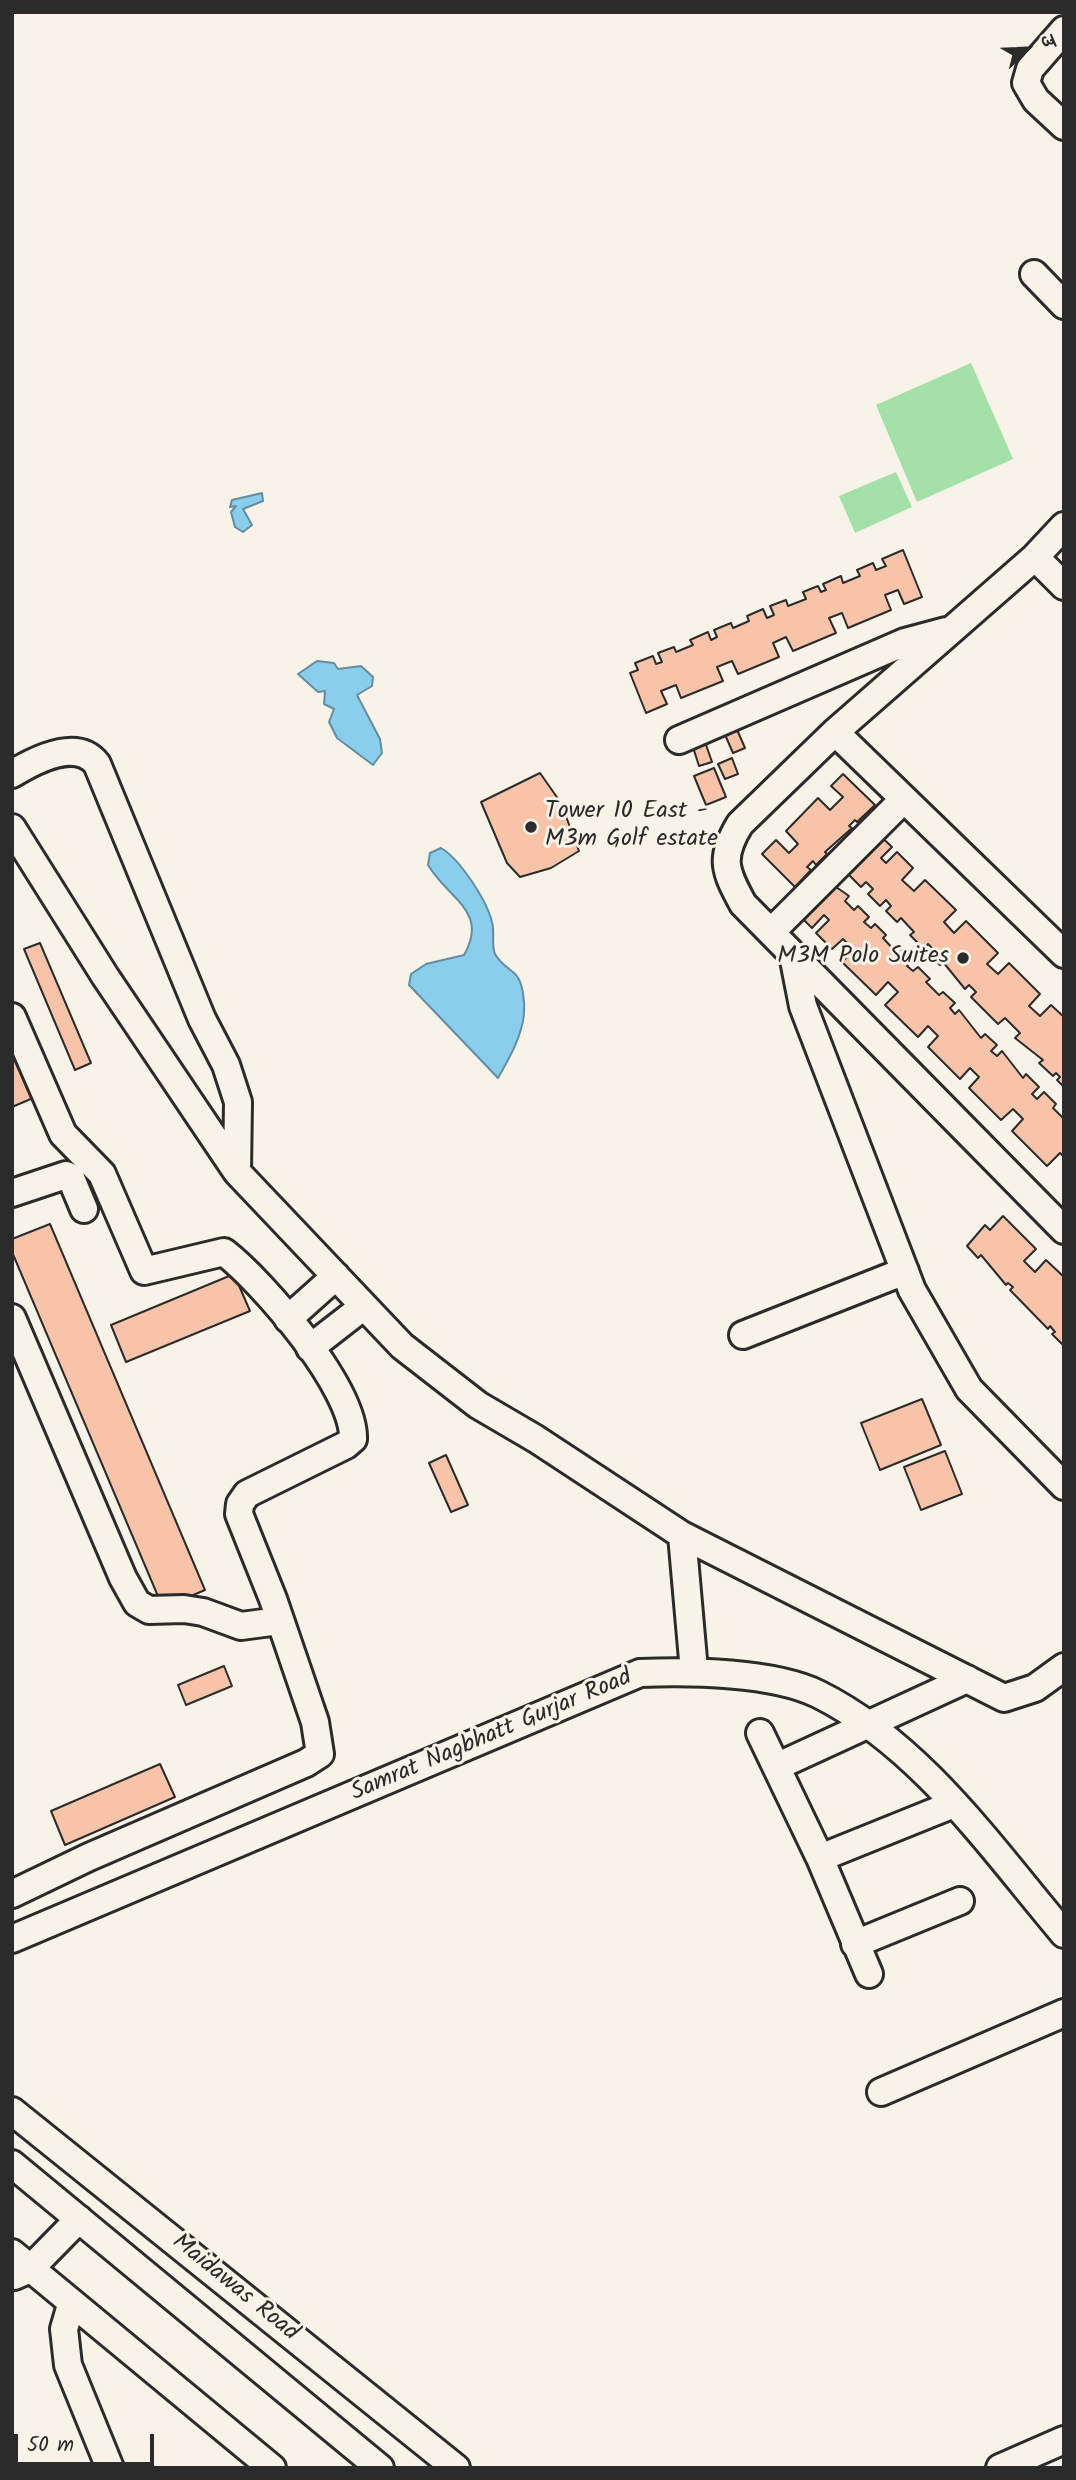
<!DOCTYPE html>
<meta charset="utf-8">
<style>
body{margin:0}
#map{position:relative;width:1076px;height:2480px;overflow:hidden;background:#f7f3e8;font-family:Kalam,"Playpen Sans Deva",sans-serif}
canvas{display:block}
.frame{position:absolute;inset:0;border:14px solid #2b2b2b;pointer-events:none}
.north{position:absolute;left:992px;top:14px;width:70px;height:70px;-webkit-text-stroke:5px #f7f3e8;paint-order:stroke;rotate:67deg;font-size:19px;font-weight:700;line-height:28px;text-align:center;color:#2b2b2b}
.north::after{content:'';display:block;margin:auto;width:24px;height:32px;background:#2b2b2b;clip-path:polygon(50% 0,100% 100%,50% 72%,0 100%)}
.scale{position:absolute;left:14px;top:2434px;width:140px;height:32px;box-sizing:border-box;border:4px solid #2b2b2b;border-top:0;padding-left:9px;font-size:21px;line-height:24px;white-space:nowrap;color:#2b2b2b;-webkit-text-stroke:5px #f7f3e8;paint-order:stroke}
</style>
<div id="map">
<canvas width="1076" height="2480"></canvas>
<div class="frame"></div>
<div class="north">उ</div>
<div class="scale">50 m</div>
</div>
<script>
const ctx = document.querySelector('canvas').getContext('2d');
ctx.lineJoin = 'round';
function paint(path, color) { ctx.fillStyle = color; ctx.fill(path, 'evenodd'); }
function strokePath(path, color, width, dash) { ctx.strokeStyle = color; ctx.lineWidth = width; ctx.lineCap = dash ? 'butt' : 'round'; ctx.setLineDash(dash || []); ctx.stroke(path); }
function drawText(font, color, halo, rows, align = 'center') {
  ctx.font = font + ' Kalam,sans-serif'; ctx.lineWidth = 6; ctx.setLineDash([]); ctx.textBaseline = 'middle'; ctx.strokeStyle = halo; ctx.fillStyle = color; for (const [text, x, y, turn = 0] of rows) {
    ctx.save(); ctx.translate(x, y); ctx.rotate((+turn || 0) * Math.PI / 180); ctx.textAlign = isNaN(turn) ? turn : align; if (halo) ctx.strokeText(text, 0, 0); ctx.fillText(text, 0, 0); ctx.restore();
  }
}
paint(new Path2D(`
 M971 363 1013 459 917 502 876 405Z
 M896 472 912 507 855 533 839 496Z`), '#a4e1a8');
const water = new Path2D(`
 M262 493 263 501 243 509 252 525 243 532 235 527 231 512 236 506 230 507 232 500Z
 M317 661 334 663 338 669 361 666 373 677 372 686 357 695 380 739 382 753 373 765 337 738 329 722 334 709 324 704 325 691 318 692 298 674Z
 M441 848C460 859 487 901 492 922 495 932 491 945 495 954 500 963 507 967 514 973 523 980 525 1002 524 1014 522 1036 509 1059 498 1078L409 985 411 974 426 964 464 955C489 911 449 900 428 865L430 853Z`);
paint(water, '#8bcdec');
strokePath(water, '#658c9f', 2);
const building = new Path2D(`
 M903 550 922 597 904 604 898 590 885 595 891 610 848 628 842 613 829 618 836 633 793 651 786 637 773 643 779 657 738 674 732 661 717 667 723 681 681 698 676 685 661 691 667 704 646 713 630 673 638 670 635 663 653 656 656 664 662 662 658 653 674 647 676 652 693 645 690 640 708 632 711 640 717 637 714 630 731 623 733 628 749 621 747 616 763 609 767 618 774 615 770 606 786 600 788 606 806 599 803 592 818 586 821 592 826 590 823 584 841 576 843 583 860 576 857 570 873 563 876 570 886 566 882 559Z
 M735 725 745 748 733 753 723 730Z
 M704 739 712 762 699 766 692 744Z
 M732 758 738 774 725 779 718 764Z
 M714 768 726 797 706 805 694 776Z
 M540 773 561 803 579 851 551 868 520 877 507 863 481 802Z
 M843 774 875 805 857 822 855 820 849 826 852 828 825 852 827 854 816 865 813 861 807 867 811 870 795 887 762 854 776 840 789 853 798 844 786 831 818 798 830 810 843 797 831 786Z
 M875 831 892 847 881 858 886 863 897 852 913 868 902 880 914 891 925 880 956 910 944 922 954 933 966 921 998 953 987 964 998 974 1009 963 1040 994 1029 1006 1040 1016 1051 1005 1064 1017V1087L1057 1080 1060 1077 1056 1073 1053 1076 1039 1063 1043 1060 1015 1038 1020 1033 1005 1018 998 1024 971 997 976 992 969 985 965 989 943 962 940 965 929 954 933 949 928 944 924 949 910 935 914 932 901 918 897 922 886 911 891 906 886 900 880 906 868 894 873 889 866 882 861 887 847 873Z
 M826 880 849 896 845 901 854 910 858 906 869 917 864 922 871 928 875 924 886 935 883 938 896 952 900 948 912 961 907 966 913 971 918 967 930 979 926 982 939 995 943 992 955 1003 950 1008 955 1014 959 1010 981 1038 985 1034 997 1045 991 1051 997 1056 1002 1051 1023 1078 1026 1074 1039 1087 1032 1094 1037 1099 1044 1092 1056 1104 1053 1108 1064 1119V1157L1060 1153 1047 1166 1012 1131 1023 1119 1013 1109 1001 1120 969 1088 979 1077 970 1068 960 1079 928 1047 938 1036 928 1026 918 1037 885 1005 898 992 888 982 876 995 842 962 854 950 843 939 832 949 816 933 829 920 824 915 812 928 795 911Z
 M40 943 91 1063 75 1070 24 949Z
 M12 1031 40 1095 12 1107Z
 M1003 1216 1036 1249 1024 1261 1035 1272 1046 1260 1064 1277V1346L1052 1334 1055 1332 1050 1326 1048 1329 1010 1290 1013 1287 1008 1283 1006 1285 981 1255 978 1258 967 1246 985 1225 990 1230Z
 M50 1224 205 1590 163 1608 12 1252V1239Z
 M234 1274 250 1311 126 1362 111 1325Z
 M922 1399 941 1445 880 1470 861 1423Z
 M945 1451 962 1494 921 1510 904 1467Z
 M446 1455 468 1505 451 1512 429 1463Z
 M224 1666 232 1686 186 1705 178 1685Z
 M160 1764 175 1797 65 1845 51 1811Z`);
paint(building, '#f8c4a9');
strokePath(building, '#2b2b2b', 2);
const minor = new Path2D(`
 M1064 30 1030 69 1026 83 1036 100 1064 126
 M1034 274 1064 305
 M1064 526 1035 557 835 732 740 824C719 858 725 871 743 904L1064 1230
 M1035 557 1064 586
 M835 732 1064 954
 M679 740 905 642 946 631
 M12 774C35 760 77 738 97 764L202 1019 226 1065 238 1102 237 1172 402 1346 478 1405 536 1439 682 1535 1004 1698 1035 1688 1064 1667
 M12 828 105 976 237 1172
 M771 932 904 799
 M793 955 803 1006 912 1290 969 1389 1064 1486
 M12 1017 63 1134 102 1174 144 1271 224 1252C263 1282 355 1389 353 1439L346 1445 247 1494 240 1504 239 1514 273 1599 315 1722 320 1754 306 1763 89 1857 12 1894
 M12 1193 66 1175 71 1178 84 1209
 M12 1318 123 1578 137 1603 149 1610 184 1609 203 1612 241 1626 279 1621
 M288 1319 336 1276
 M743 1335 905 1271
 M310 1348 364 1306
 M682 1535 694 1671
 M760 1733 820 1858 869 1974
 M778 1766 967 1679
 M820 1858 954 1804
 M12 1939 640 1673C690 1671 773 1672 818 1694 921 1745 992 1849 1064 1934
 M855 1944 960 1901
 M881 2092 1064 2013
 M12 2111 456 2468
 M12 2164 380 2468
 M12 2253 272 2468
 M14 2276 30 2269 79 2219
 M71 2305 64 2329 68 2365 110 2468
 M1000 2468 1064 2440`);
strokePath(minor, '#2b2b2b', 32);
strokePath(minor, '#f7f3e8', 26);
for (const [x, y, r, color] of [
 [531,827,7,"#2b2b2b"],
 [963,958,7,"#2b2b2b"]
]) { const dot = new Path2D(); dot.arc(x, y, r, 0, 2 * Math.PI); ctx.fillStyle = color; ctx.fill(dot); strokePath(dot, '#f7f3e8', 2.5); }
drawText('24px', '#2b2b2b', '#f7f3e8', [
 ["Tower 10 East -",545,813],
 ["M3m Golf estate",545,841],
 ["M3M Polo Suites",949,958,"right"]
], 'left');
drawText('24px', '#2b2b2b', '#f7f3e8', [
 ["Samrat Nagbhatt Gurjar Road",492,1737,-23],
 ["Maidawas Road",234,2289,39]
]);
</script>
